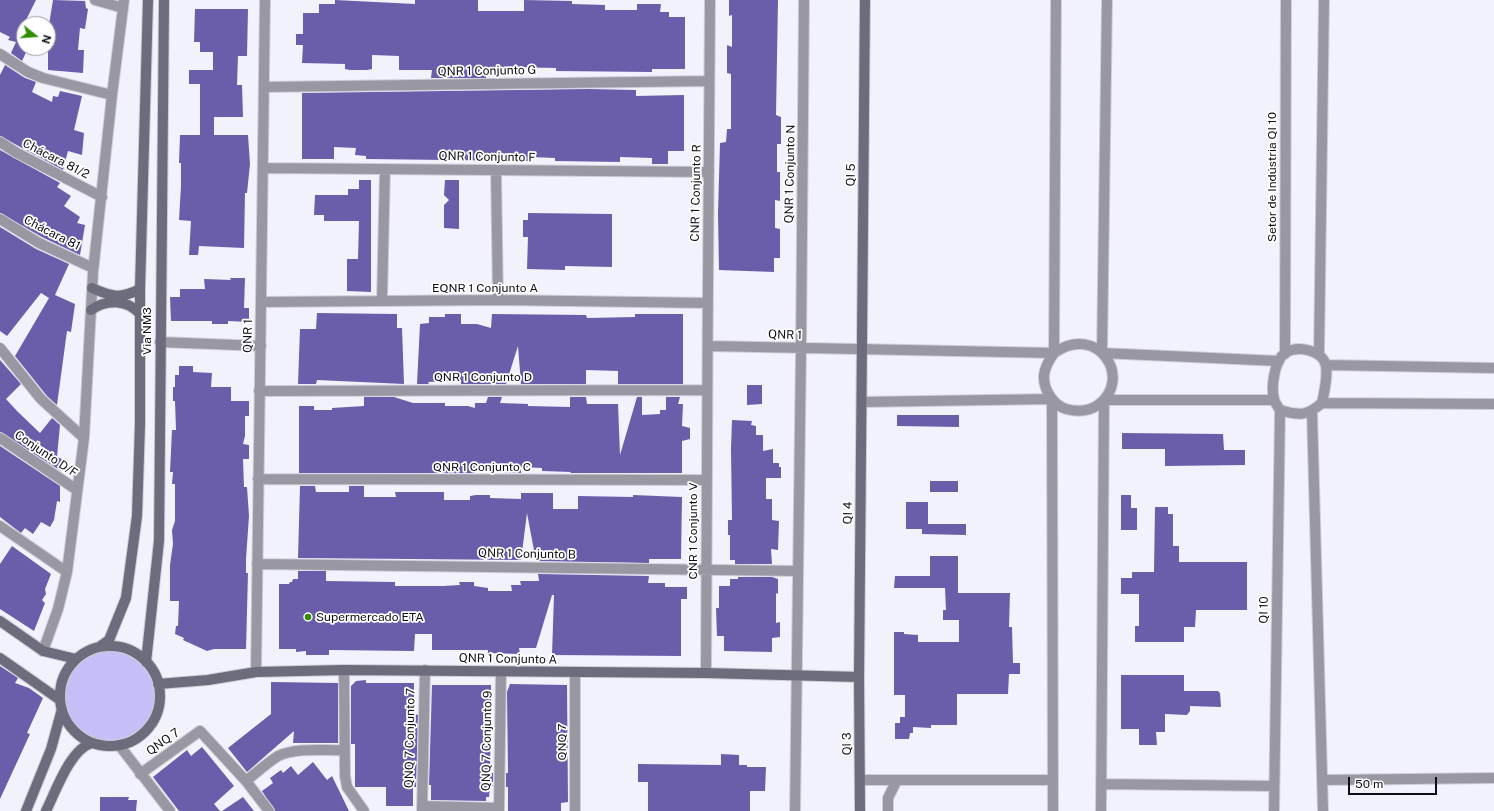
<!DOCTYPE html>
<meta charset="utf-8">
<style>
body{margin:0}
#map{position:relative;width:1494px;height:811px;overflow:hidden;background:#f2f2fd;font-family:"Public Sans",sans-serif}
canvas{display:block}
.north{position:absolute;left:16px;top:16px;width:40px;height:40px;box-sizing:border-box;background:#fff;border:1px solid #9f9ea2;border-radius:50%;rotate:107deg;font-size:11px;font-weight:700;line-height:16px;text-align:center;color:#0e0d16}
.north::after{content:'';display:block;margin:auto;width:14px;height:18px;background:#308e00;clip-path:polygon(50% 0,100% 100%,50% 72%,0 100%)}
.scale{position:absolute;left:1348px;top:777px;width:89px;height:18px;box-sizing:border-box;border:2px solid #0e0d16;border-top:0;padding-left:5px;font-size:12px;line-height:14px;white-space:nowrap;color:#0e0d16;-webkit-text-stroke:3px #fff;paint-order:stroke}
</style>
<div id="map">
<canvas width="1494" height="811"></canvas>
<div class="north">N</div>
<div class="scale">50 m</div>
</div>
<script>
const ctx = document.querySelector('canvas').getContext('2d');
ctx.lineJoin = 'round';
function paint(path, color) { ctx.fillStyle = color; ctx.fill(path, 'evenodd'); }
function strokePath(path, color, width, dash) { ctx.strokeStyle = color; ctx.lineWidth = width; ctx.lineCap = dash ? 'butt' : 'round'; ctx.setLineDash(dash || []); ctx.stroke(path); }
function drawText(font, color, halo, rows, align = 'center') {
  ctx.font = font + ' "Public Sans",sans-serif'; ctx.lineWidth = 3.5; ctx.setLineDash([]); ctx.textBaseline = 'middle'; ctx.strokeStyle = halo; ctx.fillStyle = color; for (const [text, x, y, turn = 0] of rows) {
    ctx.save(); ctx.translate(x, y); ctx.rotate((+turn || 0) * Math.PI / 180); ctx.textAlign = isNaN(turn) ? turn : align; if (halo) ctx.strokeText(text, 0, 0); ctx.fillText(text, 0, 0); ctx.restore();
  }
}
paint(new Path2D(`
 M60 696a50 50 0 1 1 100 0a50 50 0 1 1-100 0Z`), '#c4bff7');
paint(new Path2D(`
 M0 0H36L24 24V48H28L22 61 11 53 16 42 8 40 10 37 0 32Z
 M53 0 85 1 86 8 88 9 85 29 80 28 78 50H84L83 73 48 70V31Z
 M335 0 415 4V0H478V11H524V0L572 1V4L605 5V10H637V4H661L660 12H669V17H685V69H652V72L556 71V68L508 67V71H486V78H431L432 70H399V56L372 55V69L367 70H350L345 69V64L302 63 303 45H296V34H303V13H319V4H335Z
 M729 0H778L776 115 781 117V144H777V172H780V201L775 200V228L780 229V258H774V272L719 270 718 214 720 143 726 142 727 129H731V74L727 73V45L732 47V15L729 16Z
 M195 9H248L247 56H238L237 85H242L243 117H214V135H248L250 164 247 193H245L244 248 199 246 198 255H189L191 221 179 220 181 186V163H179L180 135H200V84H189V70H213V52H200V42H194Z
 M5 65 25 78 36 82 32 92 52 102 53 96 58 97 60 91 82 96 74 130 84 133 82 155 68 151 63 170 0 136V75Z
 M588 89 636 90V96L684 95V151H668V164H652V158L620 157V162L555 161V158L530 157V161L366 159V156L355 155 356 148 334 147V159H302V93Z
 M0 150 60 183 57 187 71 196 64 206 80 217 77 223 85 225 80 255 42 237 0 213Z
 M359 180H371V292L347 291V259H358L359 221H324V215H314L315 195H348V189H359Z
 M445 180H459V229L444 228V205L449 200 444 195Z
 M528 213 612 214V267L565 266V270L527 269 528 237H523V220H528Z
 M0 227 36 249 69 264 55 295 75 304 71 332 67 331 57 405 47 396 15 356 49 298 41 293 7 336 0 331Z
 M230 278H245L244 308H249V322L228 321V324H212V321H171L170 297H180V289H205L204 279 231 280Z
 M317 313 397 314V328H402L404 384 317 380 316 384H298L300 329H316Z
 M445 314H461V324H477L491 328 492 314 586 315 587 318 635 317V314H683V384H618V371L586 370V384H521L518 346 506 384H461V381H450L428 382 429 384H417L420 324 429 323V317H445Z
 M0 360 21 384 6 399 17 411 40 433 52 418 60 425 57 457 62 459 61 471 0 432Z
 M179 366H193V372L212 373 211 387H231V401H249V416H245V436L243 444 249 445V459H243L244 487H247L249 516 246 559V573H248L246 649H214L207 651 183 640 184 638 175 634 176 626H178L179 601H170V565L173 544 172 530 175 521V484H172L173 472H170L172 430H176L175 401H173V387H175V375H179Z
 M747 385H762V404L747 405Z
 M364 397H394L413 403H445V406H468L475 408V403H486L488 397H502L500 403 528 404V406L570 407V397H586L587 404H618L620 455 637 397H642V415L660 414V410H666V397H680L678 404H683L682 426 690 428V439L682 441V473H570L571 472 542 471V468L521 467V473L475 471V473H299V406H314V410H332V408L364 406Z
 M897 415H959V427L897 426Z
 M732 420 752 421 751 425 756 426V435H763V451L773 449V463H779V467H781V478H766V499H772V520L779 521 778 550 771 549 772 564H735V560H730V535H728V520H732L731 449Z
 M1122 433 1223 434 1224 450H1245V465L1165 466V449H1122Z
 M0 446 60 486V502L57 501 54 520 50 527 41 522 33 534 25 528 21 533 0 517Z
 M930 481H958V492H930Z
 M300 486H315L316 492H349V486H364V497H396L395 492H444V500H470V496L476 495H490V498L521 499V493H553V509H578V496L633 497V495L682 497 681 559H649V563L536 561 527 513 521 560 298 558Z
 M1121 495H1131V508H1137V530H1121Z
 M906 502H928V524H966V535L922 534V529H906Z
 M1155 507H1168V514H1173V546H1179V562H1247V610H1196L1195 627H1184V642H1135V626H1139V594H1121V578H1132V572H1154Z
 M12 546 51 574 45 589 46 594 42 600 45 603 34 631 0 609V564Z
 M930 556H958V593H1010L1009 627H1012L1013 663H1020V674H1009L1008 694H957V725H931V728L913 727V733H910L909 739H895V723H900V717H905V695H894V632H904V634L918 635V642H959V620H943V610H946L945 588H894L895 576H930Z
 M298 571H326V581L395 582V586H443L460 585 459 582H474V586L488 588V591H512L511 585H521L520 581H539L538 574 649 576 648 583H665V587H687V599H681V656L552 655 554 595H552L536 648H519L520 654 488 653V650H432V634H415L414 651 329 650V655H306V651L296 652V649H279V584H289L290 582H292L293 579H298Z
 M738 577H772L778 579V594L776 593V623L780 622V637L772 638V652L724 651V636H717L716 608H719V586H730V579H738Z
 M0 666 18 678 15 683 29 688 43 698 27 733 30 734 0 799Z
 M1121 675H1184V691H1218L1220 693 1221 707 1190 706V711L1187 715 1165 714V732H1156L1157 745H1139V729H1121Z
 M366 680V683H414V714L418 715 416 787H413V806H386V787H355V744H351V686L356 681Z
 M271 682 338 683V743H293L294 731 247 772 228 748 271 714Z
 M510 684 567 685 568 802 561 803V811H508V787H506V773H508L507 692Z
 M432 685H491L490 773H493V786H490L489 797H486V801L431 800V785H429Z
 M202 747 234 786 214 804 220 811H179L153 777 187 750 191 756Z
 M721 754 739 755V765H747V767H766L765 791H750V811H648V782H638V764L721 765Z
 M313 762 327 780 332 776 349 811H275L262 791 273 783 270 778 281 770 283 773 291 766 298 775Z
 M100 797H129L128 800H137L136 811H100Z
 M243 797 254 811H222Z`), '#6a5eab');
const street = new Path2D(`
 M95 0 123 8
 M1107 0 1102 353 1279 361
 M0 54 28 72 43 78 112 95
 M265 87 709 81
 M0 142 17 153 102 197
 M264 168 709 172
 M496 170 498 300
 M0 219 39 243 93 268
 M382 300 385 169
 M261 302 498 300 708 303
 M160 342 261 346
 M708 346 1054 353C1098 322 1134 379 1098 405 1088 412 1078 412 1066 409 1053 405 1043 389 1044 375 1045 367 1049 360 1054 353
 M0 348 41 399 84 438
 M1054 353 1056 0
 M1285 354 1286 0
 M1319 355 1324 0
 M1326 365 1494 368
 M259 391 707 390
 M862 402 1052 399 1053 811
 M1322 403C1324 392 1328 378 1326 366 1323 350 1298 345 1285 353 1274 361 1271 388 1274 399 1275 403 1278 407 1280 410 1299 416 1307 416 1322 403L1494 404
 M1312 412 1323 811
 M0 438 77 490
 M258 479 706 480
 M0 526 67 572
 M257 564 798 571
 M43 651 58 609 67 572 84 438 93 272 112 95 124 0
 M344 670 345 776 347 787 364 811
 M256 672 265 0
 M575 673V811
 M706 673C706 449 709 224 710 0
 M119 745 170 811
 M140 774 200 731 246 781 269 811
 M860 780H1053
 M1323 780 1494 778
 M246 781C256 773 267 763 278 756 297 747 324 751 344 750
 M1101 784 1273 786
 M422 806 499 808
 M422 811 425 670
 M499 811 501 672
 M795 811 801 348 804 0
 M888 811V798L897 780
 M1101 811 1104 400H1274
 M1274 811 1280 410`);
const secondary = new Path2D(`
 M92 288C112 297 121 299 140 289
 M91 310C106 299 127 299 140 314
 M0 621 43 651 76 659
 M60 696a50 50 0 1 1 100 0a50 50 0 1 1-100 0Z
 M99 647 109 640 126 598 137 516 140 424V289L148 0
 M0 658 60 700
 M146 662 159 541 164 0
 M158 684 208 680 256 672 344 670 706 673 859 677
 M26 811 51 749 62 709
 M46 811C56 791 70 749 92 743
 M860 811 859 677 865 0`);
strokePath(street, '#cecdd8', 12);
strokePath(secondary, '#cecdd8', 12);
strokePath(street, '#9897a2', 10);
strokePath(secondary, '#6d6c7c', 10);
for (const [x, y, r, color] of [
 [308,617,4,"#308e00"]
]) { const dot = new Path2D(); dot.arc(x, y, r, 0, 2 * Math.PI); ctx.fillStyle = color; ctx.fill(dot); strokePath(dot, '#fff', 1.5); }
drawText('12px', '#0e0d16', '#fff', [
 ["QNR 1 Conjunto G",487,71,-1],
 ["QNR 1 Conjunto F",487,157,1],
 ["Chácara 81/2",56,159,27],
 ["QNR 1 Conjunto N",790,174,-89],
 ["QI 5",851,175,-89],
 ["Setor de Indústria QI 10",1272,177,-90],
 ["CNR 1 Conjunto R",696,193,-89],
 ["Chácara 81",52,233,27],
 ["EQNR 1 Conjunto A",485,288],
 ["Via NM3",147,331,-90],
 ["QNR 1",785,335,2],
 ["QNR 1",248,336,-89],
 ["QNR 1 Conjunto D",483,377],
 ["Conjunto D/F",46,454,34],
 ["QNR 1 Conjunto C",482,467],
 ["QI 4",848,513,-89],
 ["CNR 1 Conjunto V",693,531,-90],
 ["QNR 1 Conjunto B",527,554,1],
 ["QI 10",1264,610,-89],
 ["QNR 1 Conjunto A",508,659,1],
 ["QNQ 7 Conjunto 7",410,738,-89],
 ["QNQ 7 Conjunto 9",487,741,-89],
 ["QNQ 7",163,742,-35],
 ["QNQ 7",562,742,-90],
 ["QI 3",847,744,-91]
]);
drawText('12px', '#0e0d16', '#fff', [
 ["Supermercado ETA",316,617]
], 'left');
</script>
